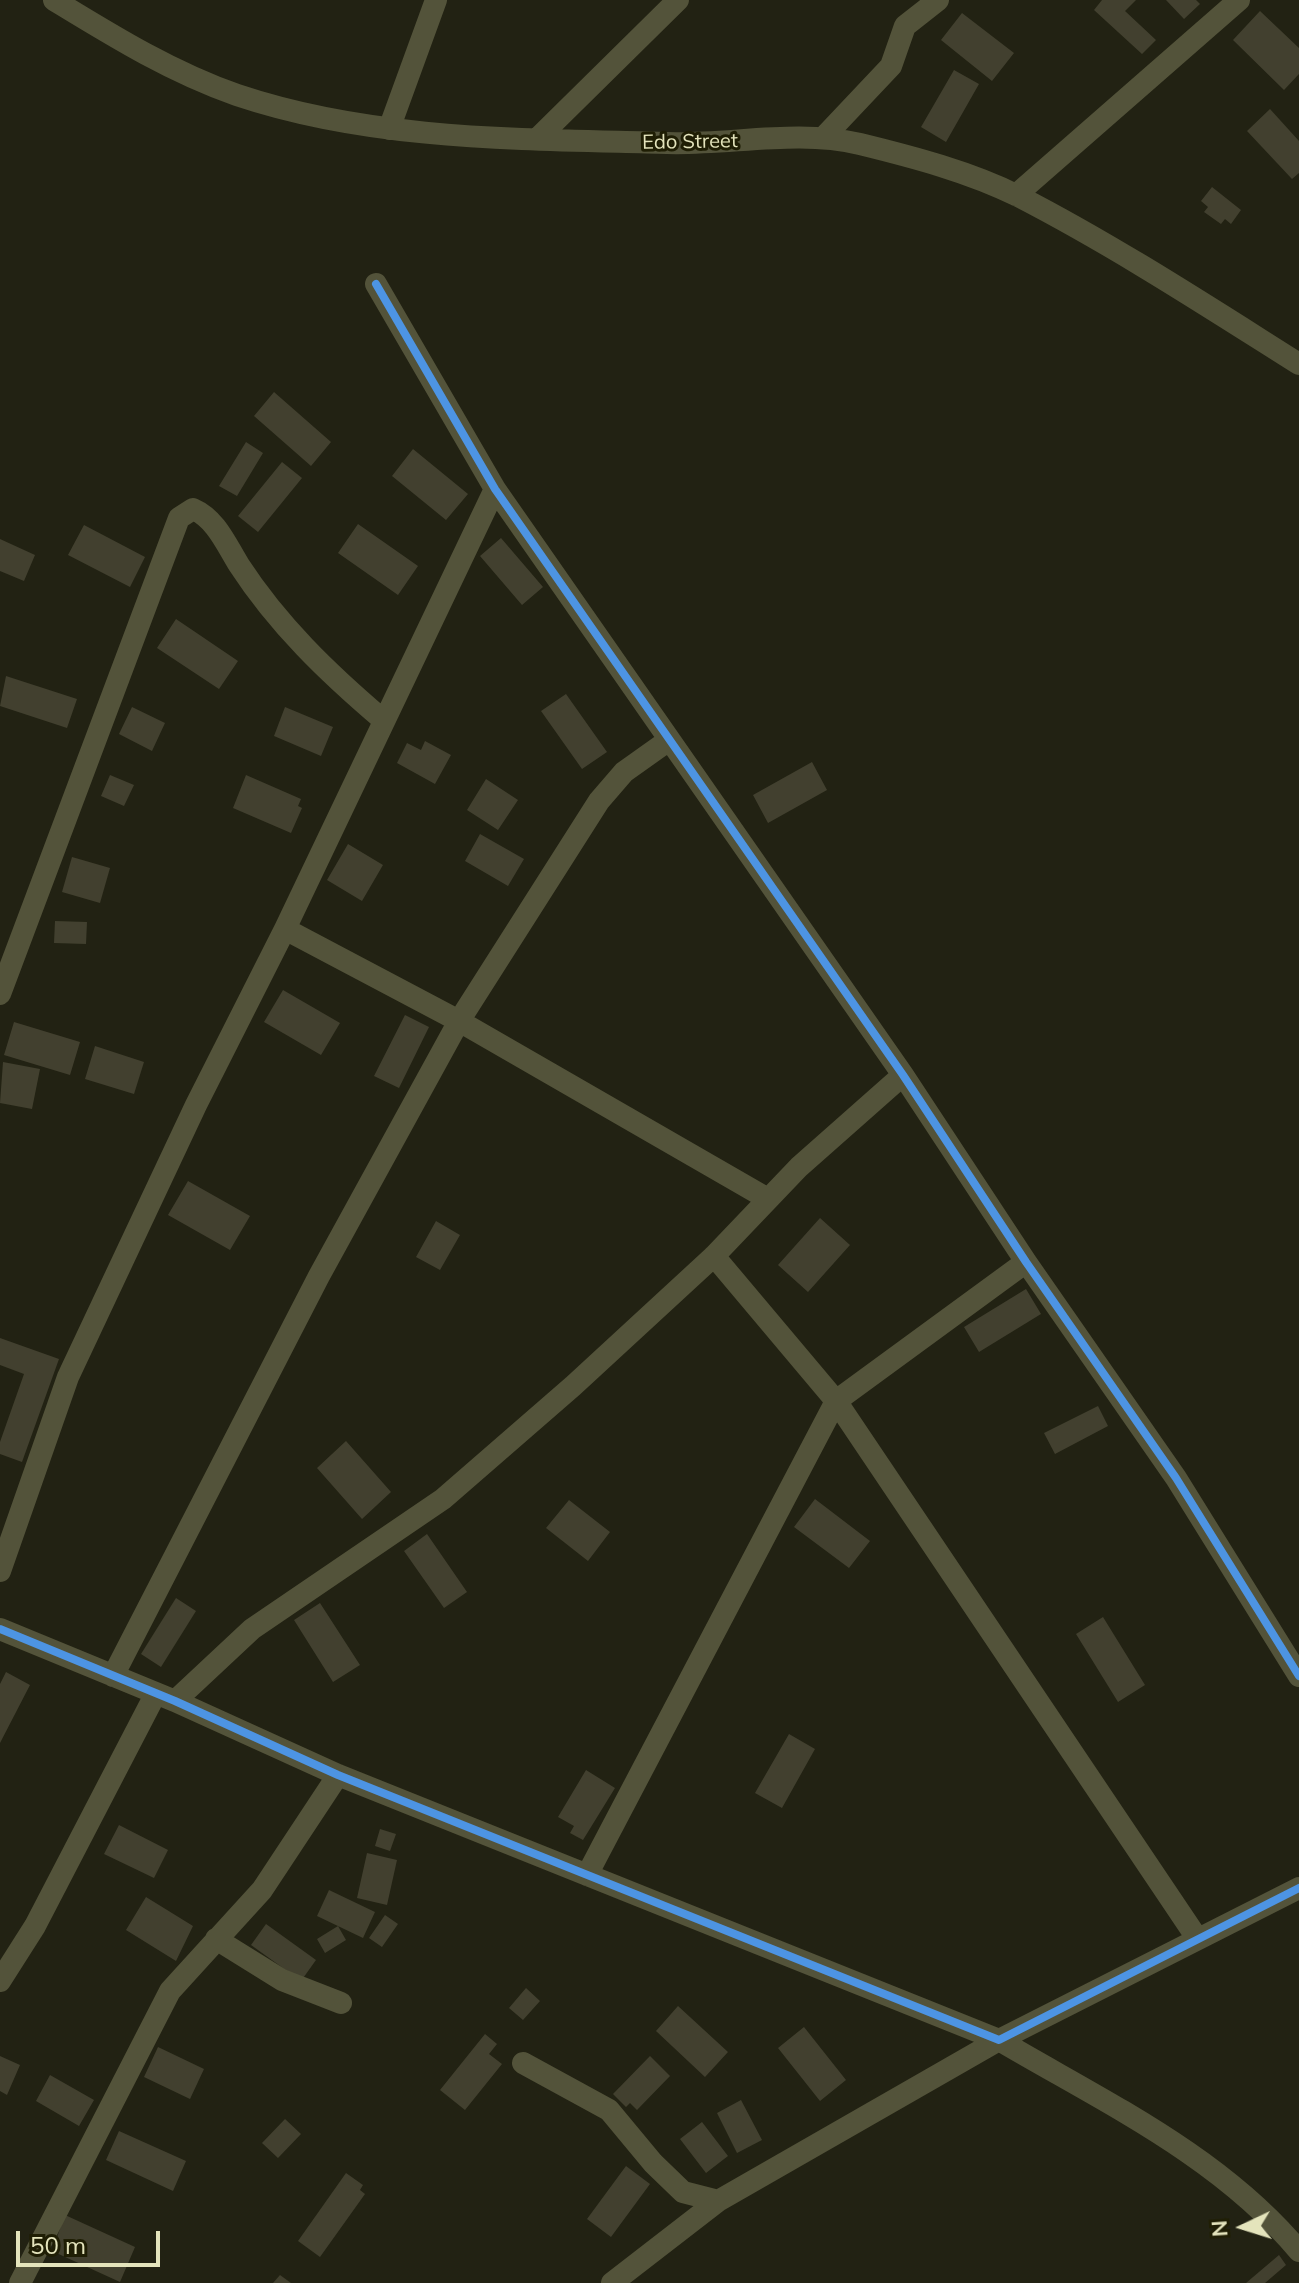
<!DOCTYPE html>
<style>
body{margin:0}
#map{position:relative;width:1299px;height:2283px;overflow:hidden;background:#222213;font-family:Mulish,sans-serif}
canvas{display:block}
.north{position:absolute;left:1203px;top:2187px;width:80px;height:80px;-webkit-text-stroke:6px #1f1e04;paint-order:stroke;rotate:266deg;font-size:22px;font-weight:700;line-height:32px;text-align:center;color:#e4e4bc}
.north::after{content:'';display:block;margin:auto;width:28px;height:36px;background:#e4e4bc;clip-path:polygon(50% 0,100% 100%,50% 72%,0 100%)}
.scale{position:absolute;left:16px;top:2231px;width:144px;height:36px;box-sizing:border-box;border:4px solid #e4e4bc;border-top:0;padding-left:10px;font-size:24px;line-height:28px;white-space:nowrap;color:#e4e4bc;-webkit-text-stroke:6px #1f1e04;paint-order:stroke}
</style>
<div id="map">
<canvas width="1299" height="2283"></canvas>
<div class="north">N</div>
<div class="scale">50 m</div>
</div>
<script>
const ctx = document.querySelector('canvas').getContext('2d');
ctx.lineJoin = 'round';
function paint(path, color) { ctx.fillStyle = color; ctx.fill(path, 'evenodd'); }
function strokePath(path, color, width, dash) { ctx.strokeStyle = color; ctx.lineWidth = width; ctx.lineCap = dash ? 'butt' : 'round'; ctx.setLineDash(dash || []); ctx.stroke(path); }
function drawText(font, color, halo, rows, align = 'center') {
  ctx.font = font + ' Mulish,sans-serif'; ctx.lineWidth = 6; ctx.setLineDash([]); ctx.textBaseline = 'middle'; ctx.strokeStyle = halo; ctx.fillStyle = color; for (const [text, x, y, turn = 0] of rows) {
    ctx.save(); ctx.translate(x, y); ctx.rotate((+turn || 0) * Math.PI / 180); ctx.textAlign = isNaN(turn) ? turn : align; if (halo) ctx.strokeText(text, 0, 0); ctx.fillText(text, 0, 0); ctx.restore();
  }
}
paint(new Path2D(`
 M1102 0H1136L1125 11 1156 40 1142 54 1094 10Z
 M1166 0H1196L1200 4 1184 19Z
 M1260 11 1299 48V74L1284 90 1233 40Z
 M962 13 1014 53 992 81 941 40Z
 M954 70 979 84 946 142 921 127Z
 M1270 109 1299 141V173L1292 179 1247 131Z
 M1212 187 1241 210 1231 224 1225 219 1221 224 1204 212 1208 207 1201 201Z
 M274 392 331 442 311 466 254 416Z
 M246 442 263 453 237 496 219 486Z
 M413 449 468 494 446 520 392 476Z
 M282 462 302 478 258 532 238 516Z
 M358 524 418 566 398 595 338 553Z
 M84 525 145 557 130 587 68 555Z
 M501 538 543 587 522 605 480 556Z
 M0 539 35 555 24 581 0 571Z
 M176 619 238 661 219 689 157 648Z
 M6 676 77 699 67 728 0 706Z
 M566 694 607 752 582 769 541 711Z
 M132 707 165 723 152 751 119 734Z
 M285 707 333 727 321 756 274 736Z
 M425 741 451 755 435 784 397 763 407 743 421 750Z
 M812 762 827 790 768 823 753 795Z
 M110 775 134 785 124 806 101 796Z
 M246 775 301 799 298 806 302 808 291 833 233 808Z
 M486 779 518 800 498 830 467 810Z
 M480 834 524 859 508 886 465 861Z
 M348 844 383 865 362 901 327 880Z
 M72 857 110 868 100 903 62 892Z
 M55 921 87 922 86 944 54 943Z
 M283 990 340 1023 321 1055 264 1022Z
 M405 1015 429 1027 399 1088 374 1076Z
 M14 1022 80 1042 70 1075 4 1055Z
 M95 1046 144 1062 134 1094 85 1079Z
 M3 1062 40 1069 32 1109 0 1103Z
 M188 1181 250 1216 230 1250 168 1215Z
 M820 1218 850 1245 808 1292 778 1265Z
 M436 1221 460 1235 440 1270 416 1257Z
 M1026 1289 1041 1314 979 1352 964 1327Z
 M0 1338 59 1359 22 1462 0 1454V1442L24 1374 0 1365Z
 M1098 1406 1108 1426 1055 1454 1044 1433Z
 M346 1441 391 1492 362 1519 317 1468Z
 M815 1499 870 1541 849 1568 794 1527Z
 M569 1500 610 1532 588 1561 546 1528Z
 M427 1534 467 1592 444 1608 404 1551Z
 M176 1598 196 1611 161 1667 141 1654Z
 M320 1603 360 1665 333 1682 294 1620Z
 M1103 1617 1145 1685 1118 1702 1076 1634Z
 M6 1672 30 1685 0 1743V1684Z
 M789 1734 815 1749 782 1808 755 1793Z
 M586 1770 615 1788 583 1840 570 1833 574 1826 558 1817Z
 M119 1825 168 1850 154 1878 104 1854Z
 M380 1829 396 1834 390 1851 375 1846Z
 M367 1853 397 1860 387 1905 357 1898Z
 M329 1890 375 1912 363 1938 317 1916Z
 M146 1897 193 1926 176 1961 126 1930Z
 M385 1915 398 1924 382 1947 369 1938Z
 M266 1924 316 1960 301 1981 251 1945Z
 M338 1926 346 1940 325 1953 317 1939Z
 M526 1988 540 2001 523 2020 509 2008Z
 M678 2006 728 2052 705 2077 656 2031Z
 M804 2027 846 2080 820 2101 778 2048Z
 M485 2034 497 2044 489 2054 502 2064 465 2110 440 2090Z
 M158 2047 204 2069 190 2099 144 2077Z
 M0 2056 20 2065 7 2095 0 2091Z
 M650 2056 670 2076 637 2110 630 2103 626 2107 613 2094Z
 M50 2075 94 2100 79 2126 36 2101Z
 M741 2100 762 2140 737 2153 717 2113Z
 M285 2119 301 2134 278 2158 262 2143Z
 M702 2122 728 2156 706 2173 680 2139Z
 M119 2131 186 2161 173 2191 106 2160Z
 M626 2166 650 2184 611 2237 587 2219Z
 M346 2173 363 2185 360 2190 365 2194 320 2257 298 2241Z
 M65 2215 135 2247 120 2282 52 2251Z
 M1279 2255 1286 2265 1265 2283H1246Z
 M280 2275 291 2283H273Z`), '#42402f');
strokePath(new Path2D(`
 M54 0C113 36 171 72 237 95 374 141 524 139 667 143 731 145 797 129 860 144 913 157 970 172 1018 196 1115 246 1207 306 1299 364
 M389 129 436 0
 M823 138 891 66 905 26 938 0
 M537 139 678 0
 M1016 195 1239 0
 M376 284 495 489 903 1075 1026 1262 1176 1478 1299 1676
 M285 929 459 1021 768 1199
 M0 994 179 518 193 509C216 519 226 544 239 565 278 625 328 673 382 719
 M714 1256 836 1401 1197 1938
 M0 1571 68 1377 196 1105 285 929 495 489
 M0 1629 175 1701 338 1775 999 2040 1299 1888
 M113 1676 319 1276 459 1021 599 801 624 772 669 740
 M175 1701 252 1629 443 1499 573 1386 714 1256 799 1167 903 1075
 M587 1875 836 1401 1026 1262
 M216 1939 282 1980 341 2003
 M0 1981 35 1926 156 1693
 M523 2063 609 2110 653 2163 683 2192 718 2201
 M20 2283 170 1991 262 1890 338 1775
 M612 2283 718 2201 999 2040C1104 2102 1220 2156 1299 2251`), '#53533a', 22);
strokePath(new Path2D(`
 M376 284 495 489 903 1075 1026 1262 1176 1478 1299 1676
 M0 1629 175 1701 338 1775 999 2040 1299 1888`), '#4d94e3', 8);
drawText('20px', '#e4e4bc', '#1f1e04', [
 ["Edo Street",690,142,-1]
]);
</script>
